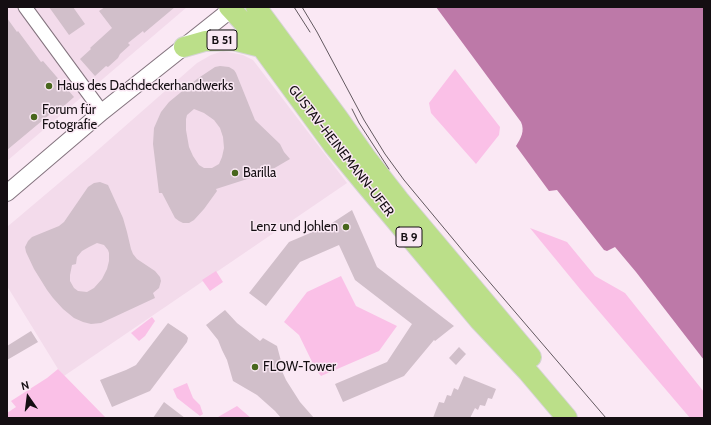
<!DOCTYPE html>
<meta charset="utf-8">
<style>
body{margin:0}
#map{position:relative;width:711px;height:425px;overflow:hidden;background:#fae8f4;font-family:Cabin,sans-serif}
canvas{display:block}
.frame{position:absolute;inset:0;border:8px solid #140e12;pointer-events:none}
.north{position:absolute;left:8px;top:377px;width:40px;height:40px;-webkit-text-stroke:3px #fae8f4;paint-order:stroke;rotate:346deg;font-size:11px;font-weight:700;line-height:16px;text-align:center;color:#140e12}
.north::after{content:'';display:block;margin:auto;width:14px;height:18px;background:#140e12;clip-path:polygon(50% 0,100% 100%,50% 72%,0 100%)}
</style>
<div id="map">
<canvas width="711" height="425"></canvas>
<div class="frame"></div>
<div class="north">N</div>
</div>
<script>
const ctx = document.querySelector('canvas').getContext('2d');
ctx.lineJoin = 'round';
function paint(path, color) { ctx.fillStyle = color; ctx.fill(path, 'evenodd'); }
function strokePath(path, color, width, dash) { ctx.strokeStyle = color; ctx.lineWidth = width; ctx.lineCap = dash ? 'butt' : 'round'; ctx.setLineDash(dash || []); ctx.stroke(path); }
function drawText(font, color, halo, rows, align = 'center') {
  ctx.font = font + ' Cabin,sans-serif'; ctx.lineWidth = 3; ctx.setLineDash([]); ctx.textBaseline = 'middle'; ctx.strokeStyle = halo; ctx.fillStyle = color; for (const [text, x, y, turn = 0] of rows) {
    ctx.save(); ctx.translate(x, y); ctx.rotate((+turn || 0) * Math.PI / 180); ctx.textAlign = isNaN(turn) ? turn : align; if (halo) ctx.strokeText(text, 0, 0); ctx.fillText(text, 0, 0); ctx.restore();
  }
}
paint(new Path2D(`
 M7 7H187L7 161Z
 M223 51 243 55 253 60 347 183 64 376 58 369 7 286V227L91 156 197 63 211 55Z`), '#f3dbeb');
paint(new Path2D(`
 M455 69 500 127 499 135 476 164 431 113 429 103Z
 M530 228 567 242 595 276 625 293 704 392V418H690L580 289Z
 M216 271 223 282 210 291 202 280Z
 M341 276 356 306 397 326 379 351 321 376 316 370 299 335 284 322 307 292Z
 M152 317 155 321 145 336 139 341 131 333Z
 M58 369 106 418H7V413L16 407 11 401 47 378Z
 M187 383 193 398 200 405 203 414 200 416 177 398 173 389Z
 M237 406 251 418H219L218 417Z`), '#fac0e7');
paint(new Path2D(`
 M436 7H704V360L636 272 615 247 607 251 604 250 557 190 549 191 516 146C521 138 525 131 521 122Z`), '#bd79a8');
paint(new Path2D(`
 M49 7H73L85 24 69 35Z
 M105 7H175L144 33 143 31 128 43 130 45 120 54 118 58 108 67 106 66 95 76 80 59 91 49 90 48 112 28 99 11Z
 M7 18 17 32 18 31 41 62 43 61 74 97 57 112 55 110 7 150Z
 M220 66 229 67 234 70 236 73 255 120 280 144 284 152 290 159 266 173 216 189 217 191 204 209 194 220 189 223H183L179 221 175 218 162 193H159L153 144 154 128 161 112 169 102 197 79 215 67ZM194 109 204 113 214 120 220 128 223 137 224 148 222 157 219 164 212 168H204L199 165 193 156 189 147 186 130V119L187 115Z
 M100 182 108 185 123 218 127 232 131 249 133 254 137 259 155 271 160 277 161 281 159 288 153 293 155 298 112 318 101 323 91 324 83 322 74 318 63 309 53 298 47 290 34 269 26 252 25 247 28 241 32 237 59 226 64 222 88 187 94 183ZM97 243 104 245 108 250 109 253V261L107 269 102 279 94 288 87 292 78 291 74 288 70 281V275L72 265 76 264 77 257 82 251 89 247Z
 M352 210 377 267 454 326 435 341 434 340 404 376 343 402 335 384 387 362 412 324 355 280 339 245 300 262 266 306 249 293 289 242 329 225Z
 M225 310 237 323 260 341 263 338 277 346 281 361 278 362 286 380 300 402 314 418H281L275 411 257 395 233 381 227 360 222 350 218 340 206 325Z
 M168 323 186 335 188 338 187 342 150 391 112 407 100 380 126 370 136 365Z
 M31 331 38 342 7 360V346Z
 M459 347 466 354 456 365 449 358Z
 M464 376 496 389 492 399 488 398 485 406 480 405 478 410 475 408 470 418H433L439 402 444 403 447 395 451 396 454 388 458 390Z
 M164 402 185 418H153Z`), '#d1bfca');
const minor = new Path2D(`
 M25 7 102 112`);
const tertiary = new Path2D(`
 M7 193 102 112 234 7`);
const primary = new Path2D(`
 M229 7 244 23 334 146 366 185 480 321 528 372 567 418
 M256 7 338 118 367 159 399 200 531 357
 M184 47 205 41 233 40 261 47`);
strokePath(minor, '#83737e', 15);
strokePath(tertiary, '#83737e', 18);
strokePath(primary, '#d5d4d4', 22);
strokePath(minor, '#fff', 13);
strokePath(tertiary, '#fff', 16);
strokePath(primary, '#bbdf89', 20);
strokePath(new Path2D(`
 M294 7 310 32
 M302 7 317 32 364 120 385 154 404 180 468 257 606 418
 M352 109 359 123 389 169`), '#62585f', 1);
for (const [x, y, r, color] of [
 [49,86,4,"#48671d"],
 [34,117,4,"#48671d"],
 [235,173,4,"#48671d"],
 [346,227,4,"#48671d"],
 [255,367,4,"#48671d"]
]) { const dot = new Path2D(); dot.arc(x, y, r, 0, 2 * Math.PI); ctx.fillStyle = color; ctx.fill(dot); strokePath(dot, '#fae8f4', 1.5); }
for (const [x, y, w] of [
 [222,40,30],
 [409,237,26]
]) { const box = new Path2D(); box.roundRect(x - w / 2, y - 10, w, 20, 3); ctx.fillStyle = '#fae8f4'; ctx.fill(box); strokePath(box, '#140e12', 1); }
drawText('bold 12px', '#140e12', null, [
 ["B 51",222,40],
 ["B 9",409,237]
]);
drawText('13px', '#140e12', '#fae8f4', [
 ["Haus des Dachdeckerhandwerks",57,86],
 ["Forum für",42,110],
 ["Fotografie",42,125],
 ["Barilla",243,173],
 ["Lenz und Johlen",338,227,"right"],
 ["FLOW-Tower",263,367]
], 'left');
drawText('13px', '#140e12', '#fae8f4', [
 ["GUSTAV-HEINEMANN-UFER",341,151,52]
]);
</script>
